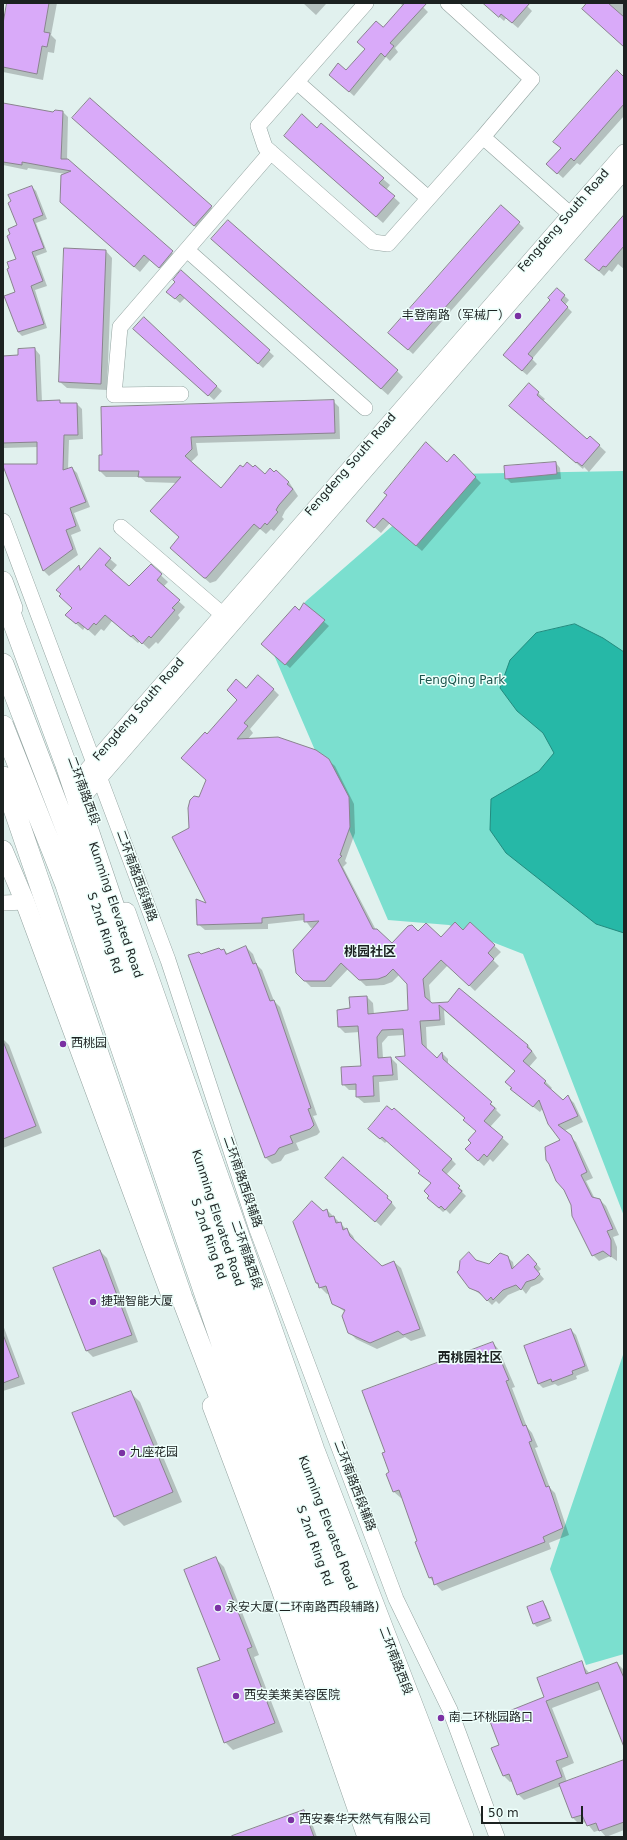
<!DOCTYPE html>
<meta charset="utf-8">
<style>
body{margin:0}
#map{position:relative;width:627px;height:1840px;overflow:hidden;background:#e1f1ee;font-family:"DejaVu Sans",sans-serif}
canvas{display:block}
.frame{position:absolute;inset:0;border:4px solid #1c2221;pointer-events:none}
.scale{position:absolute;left:481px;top:1806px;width:102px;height:18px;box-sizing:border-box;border:2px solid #1c2221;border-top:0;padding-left:5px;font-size:12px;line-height:14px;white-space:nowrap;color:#1c2221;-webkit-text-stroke:3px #eefffb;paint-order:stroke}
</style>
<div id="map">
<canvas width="627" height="1840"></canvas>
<div class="frame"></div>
<div class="scale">50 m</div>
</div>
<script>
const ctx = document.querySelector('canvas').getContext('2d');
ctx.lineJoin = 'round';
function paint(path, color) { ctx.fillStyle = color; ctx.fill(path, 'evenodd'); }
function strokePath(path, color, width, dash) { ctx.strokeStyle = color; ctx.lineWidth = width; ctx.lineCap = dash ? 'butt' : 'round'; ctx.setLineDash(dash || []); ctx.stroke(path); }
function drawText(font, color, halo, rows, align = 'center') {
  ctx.font = font + ' "DejaVu Sans","Noto Sans SC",sans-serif'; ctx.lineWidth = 3; ctx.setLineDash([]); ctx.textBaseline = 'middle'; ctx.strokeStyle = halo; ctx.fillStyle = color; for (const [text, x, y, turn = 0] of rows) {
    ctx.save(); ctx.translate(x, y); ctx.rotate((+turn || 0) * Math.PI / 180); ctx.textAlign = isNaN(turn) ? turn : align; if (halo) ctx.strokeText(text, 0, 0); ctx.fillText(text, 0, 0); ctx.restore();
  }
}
paint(new Path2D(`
 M624 471V1216L523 954 449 925 388 920 271 648 306 601 452 474Z
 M624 1352V1654L586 1665 550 1569Z`), '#7bdfcf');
const water = new Path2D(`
 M575 624 603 638 624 652V933L596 924 506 853 490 830 491 799 539 771 554 753 543 733 517 711 500 688 510 660 536 633Z`);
paint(water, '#26b8a7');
strokePath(water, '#238b7f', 1);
paint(new Path2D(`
 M8 3H57L51 35 56 40 54 53 48 52 43 80 3 72V29Z
 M303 3H324L326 4 316 15Z
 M400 3H419L428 12 395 48 398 52 390 61 386 57 354 96 335 79 346 72 403 6Z
 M484 3H524L532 11 518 28 506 18 504 21Z
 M588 3H624V46Z
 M624 78V116L580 165 577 163 563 178 553 169Z
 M3 104 54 113 63 112 68 117 67 160 178 258 165 273 150 260 140 272 67 208 66 174 28 168 27 170 3 165Z
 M80 124 211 207 218 213 201 232Z
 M291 142 383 179 390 185 386 190 400 203 383 223Z
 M32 187 36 191 47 219 36 223 47 252 36 256 47 286 35 290 47 328 22 336 18 332 16 293 18 226Z
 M501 206 524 228 413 354 394 337Z
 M624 216V269L618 264 612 272 609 270 604 276 592 265Z
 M219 245 397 371 403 377 388 395Z
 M106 251 112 258 107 390 67 388 60 382Z
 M181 272 274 356 263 368 185 298 180 303 172 296Z
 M557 289 569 300 565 305 572 312 532 359 537 364 527 375 509 360Z
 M144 319 222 391 214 400 140 334Z
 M35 349 40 355 42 402 77 404 82 409 83 439 69 440 68 469 72 468 77 473 90 507 74 513 81 531 71 535 78 555 49 576 44 571 4 465H38V447L3 448V357L19 356Z
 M538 393 545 399 543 401 588 440 590 437 606 452 589 472 584 467 583 469 517 412Z
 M333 401 339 407 340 439 196 443 198 455 191 462 221 490 265 475 289 482 298 496 285 511 282 517 284 519 274 531 271 529 266 534 260 529 216 581 210 583 177 554 180 538 177 483 146 482 140 477H106L100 471V456Z
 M454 456 481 483 422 551 390 523 381 533 373 526Z
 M556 463 560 468 561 479 511 483 506 478Z
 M110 559 117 565 111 572 129 587 151 566 168 582 163 587 185 607 178 615 180 618 158 644 156 642 149 649 140 641 138 643 112 621 104 631 101 629 95 636 85 627 83 630 73 621V608L79 566 82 570Z
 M304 605 329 626 290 668 267 648Z
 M273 689 279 695 250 729 253 733 247 740 328 760 335 766 354 804 355 833 345 861 347 863 343 867 376 930 392 944 418 932 441 938 463 931 470 923 501 952 493 960 499 966 475 991 448 965 429 985 431 1004 448 1003 528 1045 537 1058 529 1067 546 1082 552 1088 550 1090 563 1101 568 1097 574 1103 583 1122 564 1131 576 1142 593 1178 586 1181 595 1199 600 1200 606 1206 619 1235 613 1237 617 1247V1261L610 1256 599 1261 593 1255 562 1140 543 1108 540 1112 518 1095 512 1089 516 1072 444 1010 445 1025 426 1027 427 1050 437 1059 442 1053 448 1059V1065L497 1109 496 1110 501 1115 490 1127 509 1144 493 1162 490 1159 484 1166 472 1155V1143L477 1131 466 1118 406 1057 404 1035 388 1036 382 1043 383 1058H391L397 1064 398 1080 379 1082 380 1102 364 1103 357 1097V1090H349L343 1084 362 1067 360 1032 345 1033 339 1027 351 1009 367 997 373 1003 374 1015 410 1011 408 984 399 975 392 982 384 985 366 986 348 969 331 987H311L297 973 315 927 311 928 305 920 268 924V929L205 930 198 924 208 905 190 828 207 780V735L247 690Z
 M246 947 253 954 257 965 262 970 274 1001 280 1007 317 1115 313 1116 320 1132 317 1135 296 1143 299 1150 285 1155 281 1161 272 1164 266 1158 201 955 224 950 228 954Z
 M3 1039 9 1045 42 1133 3 1148Z
 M373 1133 451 1159 456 1164 446 1175 463 1191 462 1192 466 1196 450 1214 446 1210 443 1212 432 1202 430 1196 432 1184 421 1171 387 1141 385 1143Z
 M331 1182 387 1197 396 1208 381 1226Z
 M327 1210 353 1236 356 1243 381 1267 394 1262 401 1268 426 1336 411 1341 405 1337 377 1349 356 1339 349 1332 345 1312 333 1303 330 1293 327 1294 316 1283 322 1212Z
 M100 1251 107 1258 138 1342 93 1357 87 1351 55 1269Z
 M507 1257 513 1262 514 1268 533 1260 541 1269 538 1272 544 1279 540 1283 531 1287 526 1294 522 1289 508 1295 499 1304 496 1301 492 1305 484 1297 470 1287 476 1261 489 1265Z
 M3 1325 25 1384 3 1391Z
 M571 1330 576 1335 589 1371 576 1376 577 1379 558 1386 555 1384 543 1388 538 1383Z
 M493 1343 499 1350 515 1387 512 1388 527 1427 532 1433 538 1447 535 1448 550 1488 555 1493 569 1535 549 1543 551 1549 442 1591 430 1578 402 1498H401L394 1492 387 1474 391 1473Z
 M131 1393 140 1402 182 1502 124 1526 115 1517 74 1414Z
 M216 1559 224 1567 259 1655 254 1657 283 1732 233 1750 225 1742Z
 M543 1602 546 1606 552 1621 537 1627 534 1624Z
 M581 1663 590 1674 617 1663 624 1670V1746L602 1689 552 1708 574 1763 562 1768 567 1782 624 1761V1830L606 1837 600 1830 594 1832 586 1822 579 1824 573 1818 561 1786 524 1800 518 1794 513 1781 510 1782 504 1776 500 1745Z
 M303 1811 310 1818 317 1837H250Z`), '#0003');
const building = new Path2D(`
 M7 3H49L44 32 50 33 47 47 42 46 37 74 3 67V24Z
 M405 3H427L390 43 394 46 385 57 381 53 349 92 329 75 338 63 346 70 365 49 357 42 376 21 383 27Z
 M483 3H530L512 23 501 14 499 17Z
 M587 3H608L624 17V47L582 9Z
 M617 70 624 77V104L574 161 571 158 557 174 546 164 561 148 553 142Z
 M90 98 212 206 194 226 72 118Z
 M3 103 53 112 55 110 63 111 61 159H68L173 251 159 268 144 255 134 267 60 202 61 175 71 171 22 162V165L3 162Z
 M302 114 317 128 321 123 384 178 379 183 395 196 376 217 284 136Z
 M32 186 43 215 33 219 44 248 32 252 43 281 31 286 44 324 18 332 4 296 15 292 7 269 9 268 7 262 16 259 7 236 10 234 8 229 17 225 8 203 11 201 8 195Z
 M501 205 520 222 408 350 388 333Z
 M624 215V246L606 267 603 266 599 271 585 260Z
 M228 220 398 370 381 389 211 239Z
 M64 248 106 250 101 384 59 382Z
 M181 270 270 350 258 364 180 294 175 299 166 292 175 282 173 280Z
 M557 288 565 295 561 300 568 307 528 354 533 358 522 371 503 355 550 300 548 298Z
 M144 317 217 386 208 396 133 329Z
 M35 348 37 401 60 400V403H77L78 435H64L63 470 72 467 86 502 70 508 76 526 66 530 73 549 43 571 3 466V464H37V442L3 443V356L18 355V349Z
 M529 383 539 392 537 395 587 439 590 436 600 445 582 466 577 462 576 463 509 406Z
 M334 400 335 433 191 437 192 449 185 456 221 488 240 465 243 467 247 462 253 467 255 465 265 474 270 468 274 472 276 470 289 482 287 484 293 489 279 505 276 510 278 512 267 525 265 523 260 529 254 524 206 578H204L170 548 179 537 150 511 181 477H138L139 471H99V455H102L101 407Z
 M426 442 447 462 454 454 476 477 416 546 383 518 374 528 366 521 387 495 384 493Z
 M556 462 557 474 505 479 504 466Z
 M100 548 111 558 105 565 129 586 151 564 162 574 157 580 180 600 172 608 175 610 151 638 149 636 142 644 133 635 131 637 105 615 96 625 94 623 88 630 78 622 76 624 65 615 72 608 59 596 61 594 56 590 79 565 80 570Z
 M304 603 325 620 285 665 261 644 295 606 299 610Z
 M258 675 274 689 244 723 248 726 237 739 278 737 316 750 329 759 349 797 350 827 340 855 342 856 338 860 373 929H377L392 943 408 926 412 925 418 931 426 923 441 937 455 922 463 930 470 922 495 945 488 953 494 959 469 986 441 960 423 979 425 997 432 1003 448 1002 459 988 528 1045 527 1047 532 1051 523 1061 546 1081 544 1083 563 1100 568 1095 578 1116 558 1125 571 1135 587 1172 581 1175 592 1197 600 1199 613 1229 607 1231 611 1240V1257L603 1251 592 1256 572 1216 571 1205 564 1190 556 1181 549 1164 546 1160 545 1147 560 1140 548 1124 539 1100 533 1107 510 1089 512 1088 505 1082 515 1071 439 1005 440 1020 420 1021 422 1044 437 1058 442 1052 443 1059 492 1102 490 1104 495 1108 484 1121 503 1137 487 1157 484 1154 478 1161 465 1149 471 1143 468 1140 476 1131 463 1120 465 1118 395 1057 405 1056 403 1029 382 1030 377 1037 378 1058 391 1057 393 1075 373 1076 374 1096 356 1097V1084L342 1085 341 1067 361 1066 358 1026 338 1027 337 1010 350 1008 349 997 367 996 368 1014 408 1010 407 984 393 969 386 976 378 979 359 980 341 963 325 981H304L296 973 293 950 319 921 304 922V914L262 918V923L197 925 196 899 206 903 172 837 189 828 188 808 190 800 194 796 199 797 206 780 181 758 205 732 207 734 237 700 227 690 236 679 246 688Z
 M246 946 253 964 256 963 270 1001 274 1000 311 1108 308 1109 314 1125 310 1129 290 1136 293 1143 279 1148 275 1154 265 1158 188 955 199 952 201 954 219 948 221 950 224 949 226 954Z
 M3 1041 36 1126 3 1139Z
 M387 1106 392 1110 394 1108 452 1159 442 1170 460 1186 458 1188 462 1191 445 1210 441 1206 439 1208 427 1198 429 1196 424 1191 431 1183 418 1173 420 1171 382 1137 380 1139 368 1129Z
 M343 1157 388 1196 387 1198 392 1202 375 1222 325 1178Z
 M312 1201 323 1211 327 1209 329 1217 334 1216 336 1223 341 1222 343 1230 347 1228 350 1236 382 1266 394 1261 420 1329 403 1335 398 1331 370 1343 348 1333 342 1316 345 1310 332 1304 326 1286 319 1288 318 1283H316L293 1222Z
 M100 1250 132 1335 86 1351 53 1268Z
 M469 1252 476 1260 489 1264 500 1253 508 1256 512 1269 528 1254 537 1264 534 1267 540 1274 535 1279 526 1282 521 1290 516 1285 503 1290 493 1300 491 1297 487 1301 479 1292 469 1288 457 1272 459 1270 460 1261Z
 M571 1329 585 1366 572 1371 573 1374 552 1382 551 1379 538 1384 524 1346Z
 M4 1337 19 1377 3 1383V1338Z
 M493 1342 509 1380 506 1381 523 1426 526 1425 532 1441 529 1442 546 1487 549 1486 563 1528 543 1537 545 1542 434 1585 432 1577 429 1578 415 1542 417 1541 399 1490 393 1492 386 1474 389 1472 382 1453 385 1452 362 1391Z
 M131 1391 173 1492 114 1517 72 1413Z
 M216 1557 252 1647 247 1649 275 1723 224 1743 197 1668 220 1660 184 1570Z
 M543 1601 550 1618 533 1624 527 1607Z
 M582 1661 586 1674 617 1662 624 1678V1747L598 1682 546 1701 568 1757 556 1761 562 1777 517 1795 509 1774 503 1776 491 1748 499 1745 489 1719 544 1697 537 1678Z
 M624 1760V1822L599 1831 596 1823 587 1826 582 1815 572 1818 559 1784Z
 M304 1810 314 1837H233L232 1836Z`);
paint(building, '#d9aaf9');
strokePath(building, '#89838e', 1);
const minor = new Path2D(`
 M366 3 258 126 265 147 373 242 388 244 483 137
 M448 3 532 79 483 137 570 214
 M297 82 428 198
 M187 250 365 408
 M181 394 114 395 120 327 271 152
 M3 521 168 960 256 1227 396 1599 450 1710 497 1837
 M121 527 222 614
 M79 779 624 152
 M85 795 624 172
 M3 903 25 902`);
const major = new Path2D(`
 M3 581 13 608
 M3 850 25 902 170 1293
 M126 912 315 1450 464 1837
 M212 1406 279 1584 367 1837`);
const highway = new Path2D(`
 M3 594 65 762 177 1094 249 1315 444 1837
 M3 664 86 880 289 1478 424 1837
 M3 726 66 885 270 1485 404 1837
 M3 777 182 1298 256 1492 383 1837`);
strokePath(minor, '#93a3a0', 16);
strokePath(major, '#93a3a0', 20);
strokePath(highway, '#93a3a0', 22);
strokePath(minor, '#fff', 15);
strokePath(major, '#fff', 19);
strokePath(highway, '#fff', 21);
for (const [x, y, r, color] of [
 [518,316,4,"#7b31a3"],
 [63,1044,4,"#7b31a3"],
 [93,1302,4,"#7b31a3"],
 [122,1453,4,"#7b31a3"],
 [218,1608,4,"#7b31a3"],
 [236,1696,4,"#7b31a3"],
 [441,1718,4,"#7b31a3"],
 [291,1820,4,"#7b31a3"]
]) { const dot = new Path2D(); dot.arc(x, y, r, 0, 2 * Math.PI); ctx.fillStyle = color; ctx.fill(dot); strokePath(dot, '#eefffb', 1.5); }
drawText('12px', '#1c2221', '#eefffb', [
 ["Fengdeng South Road",564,221,-49],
 ["Fengdeng South Road",351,465,-49],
 ["Fengdeng South Road",139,710,-49],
 ["二环南路西段",83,791,70],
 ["二环南路西段辅路",136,876,70],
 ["Kunming Elevated Road",115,910,71],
 ["S 2nd Ring Rd",104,933,71],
 ["二环南路西段辅路",242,1182,71],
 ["Kunming Elevated Road",217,1218,72],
 ["S 2nd Ring Rd",208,1239,71],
 ["二环南路西段",246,1255,71],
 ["二环南路西段辅路",354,1486,69],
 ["Kunming Elevated Road",327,1523,69],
 ["S 2nd Ring Rd",314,1546,70],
 ["二环南路西段",395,1661,69]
]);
drawText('12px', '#1c2221', '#eefffb', [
 ["丰登南路（军械厂）",510,316,"right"],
 ["西桃园",71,1044],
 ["捷瑞智能大厦",101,1302],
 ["九座花园",130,1453],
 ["永安大厦(二环南路西段辅路)",226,1608],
 ["西安美莱美容医院",244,1696],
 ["南二环桃园路口",449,1718],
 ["西安秦华天然气有限公司",299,1820]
], 'left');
drawText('12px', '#1d554d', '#eefffb', [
 ["FengQing Park",462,681]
]);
drawText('bold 13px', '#1c2221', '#eefffb', [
 ["桃园社区",370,953],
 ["西桃园社区",470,1359]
]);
</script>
